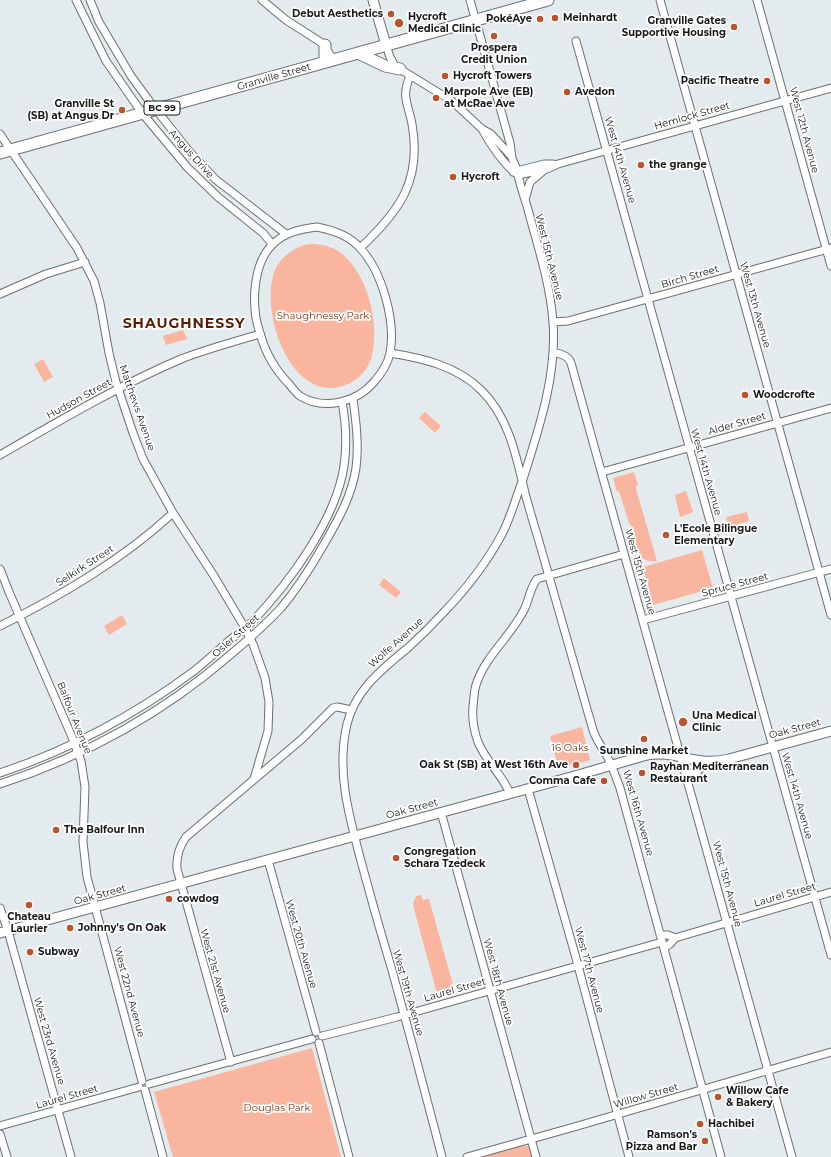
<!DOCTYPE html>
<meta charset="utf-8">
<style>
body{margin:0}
canvas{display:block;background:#e3ebef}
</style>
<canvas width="831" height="1157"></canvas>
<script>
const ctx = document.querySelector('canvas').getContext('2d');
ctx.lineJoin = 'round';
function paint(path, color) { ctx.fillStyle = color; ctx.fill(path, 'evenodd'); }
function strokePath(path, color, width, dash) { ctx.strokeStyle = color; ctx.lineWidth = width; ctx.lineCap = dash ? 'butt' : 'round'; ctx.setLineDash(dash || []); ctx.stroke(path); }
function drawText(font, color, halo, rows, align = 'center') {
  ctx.font = font + ' Montserrat,sans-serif'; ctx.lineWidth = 3.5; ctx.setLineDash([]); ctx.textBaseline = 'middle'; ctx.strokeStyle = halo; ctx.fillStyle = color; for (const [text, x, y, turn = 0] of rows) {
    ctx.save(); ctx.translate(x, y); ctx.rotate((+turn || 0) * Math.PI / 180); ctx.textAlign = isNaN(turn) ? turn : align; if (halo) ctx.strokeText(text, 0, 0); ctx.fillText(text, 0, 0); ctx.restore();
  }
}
paint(new Path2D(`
 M309 244C319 244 329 245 338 251 367 270 380 323 372 355 369 368 360 379 348 384 291 409 257 308 276 268 283 255 295 247 309 244Z
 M183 330 187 339 166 345 163 336Z
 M43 359 53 377 44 382 34 364Z
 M425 412 441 426 435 433 419 418Z
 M634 472 638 485 636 486V489L657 561H649L642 558 638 550 636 544 635 532 629 523 619 491 617 492 613 478Z
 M686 491 693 512 680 517 675 495Z
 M747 512 749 521 729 527 726 517Z
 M702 550 713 588 653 605 643 567Z
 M384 578 401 592 396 598 379 585Z
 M122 615 127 624 109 635 104 626Z
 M582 727 590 760 559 769 550 736Z
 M421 895 423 900 429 899 455 992 438 997 414 909 413 904 416 896Z
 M312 1048 341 1157H173L154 1092Z
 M525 1145 529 1147 532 1157H481Z`), '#f9b59d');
const minor = new Path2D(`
 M76 0 106 61 142 113 187 167 218 197 263 233 272 244
 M90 0 99 22 131 76 150 102 188 150 215 179 286 234
 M262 0 286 20 322 43 334 60
 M660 0 831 615
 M757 0 831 266
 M576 41 831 955
 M386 45 390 57 395 66 452 101 482 129 491 134 511 156
 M482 129C490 144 504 165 518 175
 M0 134 77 248 94 281 100 303 109 353 116 382 133 433 143 459 173 513 214 576 242 623 253 644 265 678 269 702 268 731 254 779
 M513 172 544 164H553
 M518 175 547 169 558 164 831 88
 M525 200 530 182 543 171
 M317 227C333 230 349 235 360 248 382 271 396 321 390 353 388 363 381 374 374 382 357 402 324 411 300 396 296 393 293 389 290 385 276 371 265 352 260 333 251 308 252 264 273 244 285 232 301 229 317 227Z
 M360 248C400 211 422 180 412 124 408 103 401 97 410 76
 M0 294 46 274 85 262
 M553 322 568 321 831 248
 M553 352C560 354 568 355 571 363L792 1157
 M390 353C422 358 457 366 481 390 510 418 517 460 526 497 530 511 534 525 538 538 556 602 575 666 593 730 596 740 602 747 607 756 612 766 616 777 620 788L721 1157
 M0 455C59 421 118 386 181 359 207 349 233 342 260 334
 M602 472 831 408
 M0 569 9 592 72 737 81 761 85 787 83 842 87 877 142 1081
 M643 620 831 569
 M0 626C62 595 122 560 173 513
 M0 773C69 750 136 714 194 671 204 663 214 654 224 645 233 637 243 630 252 622 289 583 336 520 344 466 347 445 346 423 342 402
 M0 784C85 756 162 714 230 655 248 640 265 625 281 608 297 589 311 567 323 546 337 522 352 496 356 468 359 445 356 421 353 399
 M528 789 576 958 629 1157
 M510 794C503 775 486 762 478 742 474 731 472 718 473 706 474 699 474 691 476 685 485 656 511 636 524 610 529 600 530 588 537 579L624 554
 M441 812 536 1157
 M268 860 316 1032
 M0 908 8 931 71 1157
 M660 935H668L675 938
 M664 948 670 944 675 938 831 892
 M322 1036 397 1017 662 942
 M319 1043 349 1157
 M231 1062 177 869C176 857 179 847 186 837L302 739 333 708 337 707 352 710
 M149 1084 312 1039
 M145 1090 163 1157
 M0 1126 139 1087
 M0 1134 7 1157
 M442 1157C426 1095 409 1032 392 970 381 934 371 898 361 861 349 816 336 771 347 724 356 688 383 669 410 646 422 635 433 624 444 612 466 589 487 562 502 534 511 517 516 497 523 479 539 429 557 375 553 322 550 282 537 244 527 206 523 194 519 182 517 170L512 158 510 143 470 0
 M467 1157 574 1127 831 1052`);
const major = new Path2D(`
 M373 0 386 45
 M687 776 696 772 704 762
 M0 933 571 777 647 755C667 751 684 759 703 761 712 762 720 761 729 759L831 731`);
const highway = new Path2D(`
 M358 53 385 66 400 69
 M325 62V45
 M0 153 548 0`);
strokePath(minor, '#697073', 9);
strokePath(major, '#697073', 11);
strokePath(highway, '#697073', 13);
strokePath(minor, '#fff', 7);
strokePath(major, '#fff', 9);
strokePath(highway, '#fff', 11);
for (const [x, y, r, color] of [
 [391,14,4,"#bb542c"],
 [555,18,4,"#bb542c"],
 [540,19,4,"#bb542c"],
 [399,23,5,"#bb542c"],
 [734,27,4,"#bb542c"],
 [494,36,4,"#bb542c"],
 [445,76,4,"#bb542c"],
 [767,81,4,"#bb542c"],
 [567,92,4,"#bb542c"],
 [436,98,4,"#bb542c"],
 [122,110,4,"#bb542c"],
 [641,165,4,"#bb542c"],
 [453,177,4,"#bb542c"],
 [745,395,4,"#bb542c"],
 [666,535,4,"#bb542c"],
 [683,722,5,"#bb542c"],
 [644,739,4,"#bb542c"],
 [576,765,4,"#bb542c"],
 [642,773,4,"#bb542c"],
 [604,781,4,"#bb542c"],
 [56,830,4,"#bb542c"],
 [396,858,4,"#bb542c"],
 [169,899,4,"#bb542c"],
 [29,905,4,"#bb542c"],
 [70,928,4,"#bb542c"],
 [30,952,4,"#bb542c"],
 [718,1097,4,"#bb542c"],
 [700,1124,4,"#bb542c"],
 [705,1141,4,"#bb542c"]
]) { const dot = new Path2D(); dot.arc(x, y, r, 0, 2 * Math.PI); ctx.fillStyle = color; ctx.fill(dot); strokePath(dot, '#fff', 1.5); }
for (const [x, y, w] of [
 [162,108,36]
]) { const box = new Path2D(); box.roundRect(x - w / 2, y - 7, w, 14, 3); ctx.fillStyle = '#fff'; ctx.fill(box); strokePath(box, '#17191b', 1); }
drawText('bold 9px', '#17191b', null, [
 ["BC 99",162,108]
]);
drawText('bold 10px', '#17191b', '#fff', [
 ["Debut Aesthetics",383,14,"right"],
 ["Hycroft",408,17],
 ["Medical Clinic",408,29],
 ["Meinhardt",563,18],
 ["PokéAye",532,19,"right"],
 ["Granville Gates",726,21,"right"],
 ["Supportive Housing",726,33,"right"],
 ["Prospera",494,48,"center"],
 ["Credit Union",494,60,"center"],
 ["Hycroft Towers",453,76],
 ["Pacific Theatre",759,81,"right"],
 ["Marpole Ave (EB)",444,92],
 ["at McRae Ave",444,104],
 ["Avedon",575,92],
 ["Granville St",114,104,"right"],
 ["(SB) at Angus Dr",114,116,"right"],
 ["the grange",649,165],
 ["Hycroft",461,177],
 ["Woodcrofte",753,395],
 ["L'Ecole Bilingue",674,529],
 ["Elementary",674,541],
 ["Una Medical",692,716],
 ["Clinic",692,728],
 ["Sunshine Market",644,751,"center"],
 ["Oak St (SB) at West 16th Ave",568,765,"right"],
 ["Rayhan Mediterranean",650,767],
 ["Restaurant",650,779],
 ["Comma Cafe",596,781,"right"],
 ["The Balfour Inn",64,830],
 ["Congregation",404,852],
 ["Schara Tzedeck",404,864],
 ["cowdog",177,899],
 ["Chateau",29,917,"center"],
 ["Laurier",29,929,"center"],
 ["Johnny's On Oak",78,928],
 ["Subway",38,952],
 ["Willow Cafe",726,1091],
 ["& Bakery",726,1103],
 ["Hachibei",708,1124],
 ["Ramson's",697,1135,"right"],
 ["Pizza and Bar",697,1147,"right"]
], 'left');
drawText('10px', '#17191b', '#fff', [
 ["Granville Street",274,77,-16],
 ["Hemlock Street",692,116,-16],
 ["West 12th Avenue",804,130,75],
 ["Angus Drive",191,154,48],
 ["West 14th Avenue",620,160,74],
 ["West 15th Avenue",549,257,76],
 ["Birch Street",690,277,-16],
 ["West 13th Avenue",755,305,74],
 ["Hudson Street",79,399,-29],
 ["Matthews Avenue",137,408,71],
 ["Alder Street",737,424,-16],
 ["West 14th Avenue",706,472,74],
 ["Selkirk Street",85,566,-33],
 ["West 15th Avenue",640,572,74],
 ["Spruce Street",735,585,-15],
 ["Osler Street",236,636,-42],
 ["Wolfe Avenue",396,643,-42],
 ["Balfour Avenue",74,718,68],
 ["Oak Street",795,729,-15],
 ["West 14th Avenue",797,796,74],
 ["Oak Street",412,809,-15],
 ["West 16th Avenue",638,813,74],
 ["West 15th Avenue",727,884,75],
 ["Oak Street",100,895,-15],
 ["Laurel Street",785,895,-16],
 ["West 20th Avenue",301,944,74],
 ["West 17th Avenue",589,970,75],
 ["West 21st Avenue",215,971,74],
 ["West 18th Avenue",498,982,75],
 ["Laurel Street",455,990,-16],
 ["West 22nd Avenue",129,992,75],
 ["West 19th Avenue",408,993,74],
 ["West 23rd Avenue",49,1041,74],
 ["Willow Street",646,1096,-16],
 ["Laurel Street",67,1097,-16]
]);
drawText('10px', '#7f3112', '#fff', [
 ["Shaughnessy Park",323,316],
 ["16 Oaks",570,748],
 ["Douglas Park",277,1108]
]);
ctx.letterSpacing = '1px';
drawText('bold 14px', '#5c1c01', '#fff', [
 ["SHAUGHNESSY",184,324]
]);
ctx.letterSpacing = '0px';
</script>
